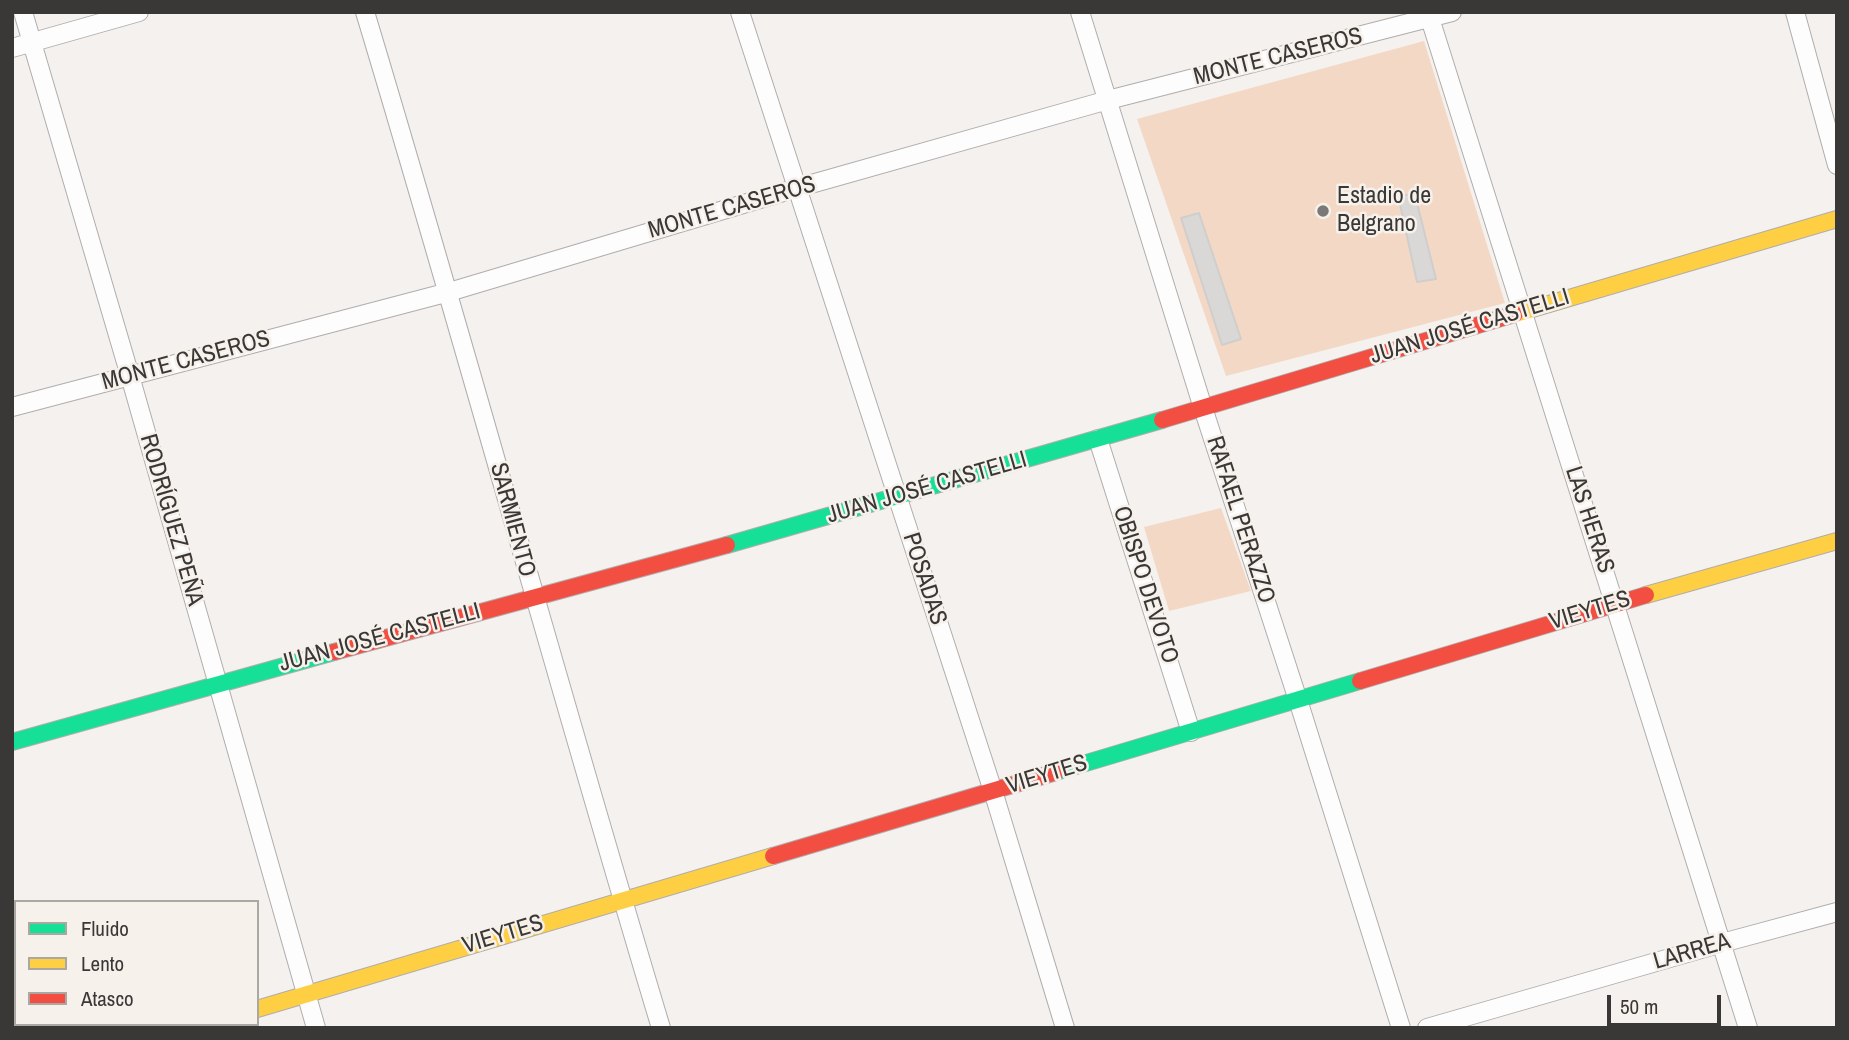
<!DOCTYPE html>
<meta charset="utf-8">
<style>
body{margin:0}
#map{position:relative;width:1849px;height:1040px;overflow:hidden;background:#f4f1ef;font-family:"Archivo Narrow",sans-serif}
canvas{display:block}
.frame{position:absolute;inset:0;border:14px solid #3a3836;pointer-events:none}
.legend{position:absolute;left:14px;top:900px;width:245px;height:126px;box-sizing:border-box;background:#f7f1ec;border:2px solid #aba7a3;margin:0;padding:9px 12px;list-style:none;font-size:21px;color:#3a3836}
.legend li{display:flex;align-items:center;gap:14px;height:35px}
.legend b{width:35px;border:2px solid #aba7a3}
.scale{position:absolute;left:1607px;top:995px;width:114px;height:32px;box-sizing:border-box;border:4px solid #3a3836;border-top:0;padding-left:9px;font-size:21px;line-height:24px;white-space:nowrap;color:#3a3836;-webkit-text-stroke:5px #f7f1ec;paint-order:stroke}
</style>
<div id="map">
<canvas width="1849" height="1040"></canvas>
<div class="frame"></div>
<ul class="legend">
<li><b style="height:9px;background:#16e098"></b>Fluido</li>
<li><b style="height:9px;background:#ffcf43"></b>Lento</li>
<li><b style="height:9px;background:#f24e42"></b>Atasco</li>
</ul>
<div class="scale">50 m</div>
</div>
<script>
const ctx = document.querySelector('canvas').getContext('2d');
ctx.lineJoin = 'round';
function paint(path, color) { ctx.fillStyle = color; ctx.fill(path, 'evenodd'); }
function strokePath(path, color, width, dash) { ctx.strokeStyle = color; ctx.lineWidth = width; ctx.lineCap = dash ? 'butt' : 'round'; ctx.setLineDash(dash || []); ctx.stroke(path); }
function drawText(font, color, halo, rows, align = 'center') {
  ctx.font = font + ' "Archivo Narrow",sans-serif'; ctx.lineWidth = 5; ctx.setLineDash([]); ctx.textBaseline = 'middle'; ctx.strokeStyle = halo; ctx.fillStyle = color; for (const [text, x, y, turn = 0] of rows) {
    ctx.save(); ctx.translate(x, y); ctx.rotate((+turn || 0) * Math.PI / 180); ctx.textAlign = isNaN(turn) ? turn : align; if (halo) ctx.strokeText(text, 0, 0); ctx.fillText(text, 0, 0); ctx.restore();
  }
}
paint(new Path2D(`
 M1424 41 1505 303 1226 376 1137 119Z
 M1221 508 1251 591 1169 611 1144 527Z`), '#f3d9c5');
const building = new Path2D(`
 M1398 195H1415L1436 279 1417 282Z
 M1199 213 1241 339 1222 345 1181 218Z`);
paint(building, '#dad8d6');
strokePath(building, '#d0cecc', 2);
const street = new Path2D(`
 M23 12 130 376 316 1028
 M365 12C467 350 559 690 661 1028
 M740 12 993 791 1065 1028
 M1080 12 1203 408 1298 700 1401 1028
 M1428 12 1748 1028
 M1795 12 1837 165
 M12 48 139 12
 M12 407 449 292 797 188 1108 100 1452 12
 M1098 439 1191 732
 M190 1028 202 1024
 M1427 1028 1722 943 1837 912`);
const fast = new Path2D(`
 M727 545 1162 420
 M12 742 334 652
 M1056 772 1360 681`);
const slow = new Path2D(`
 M1515 314 1837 219
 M1646 595 1837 541
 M257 1009 773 856`);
const jam = new Path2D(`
 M1162 420 1515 314
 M334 652 727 545
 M1360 681 1646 595
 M773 856 1056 772`);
strokePath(street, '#b0adac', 20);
strokePath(fast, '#b0adac', 18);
strokePath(slow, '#b0adac', 18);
strokePath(jam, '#b0adac', 18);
strokePath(street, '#fdfdfd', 18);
strokePath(fast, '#16e098', 16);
strokePath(slow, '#ffcf43', 16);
strokePath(jam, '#f24e42', 16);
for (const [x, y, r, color] of [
 [1323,211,7,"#7b7977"]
]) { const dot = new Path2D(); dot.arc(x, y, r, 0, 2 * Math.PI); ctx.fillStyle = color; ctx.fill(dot); strokePath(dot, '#f7f1ec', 2.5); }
drawText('24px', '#3a3836', '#f7f1ec', [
 ["MONTE CASEROS",1278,57,-14],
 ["MONTE CASEROS",732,208,-16],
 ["JUAN JOSÉ CASTELLI",1470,327,-17],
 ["MONTE CASEROS",186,361,-15],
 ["JUAN JOSÉ CASTELLI",927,488,-16],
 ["RODRÍGUEZ PEÑA",171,520,74],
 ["SARMIENTO",512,520,75],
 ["RAFAEL PERAZZO",1240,520,72],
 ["LAS HERAS",1589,520,72],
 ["POSADAS",924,579,72],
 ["OBISPO DEVOTO",1145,585,72],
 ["VIEYTES",1590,611,-17],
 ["JUAN JOSÉ CASTELLI",380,638,-15],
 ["VIEYTES",1047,775,-17],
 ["VIEYTES",503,935,-17],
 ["LARREA",1692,952,-16]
]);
drawText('24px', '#3a3836', '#f7f1ec', [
 ["Estadio de",1337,197],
 ["Belgrano",1337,225]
], 'left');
</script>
